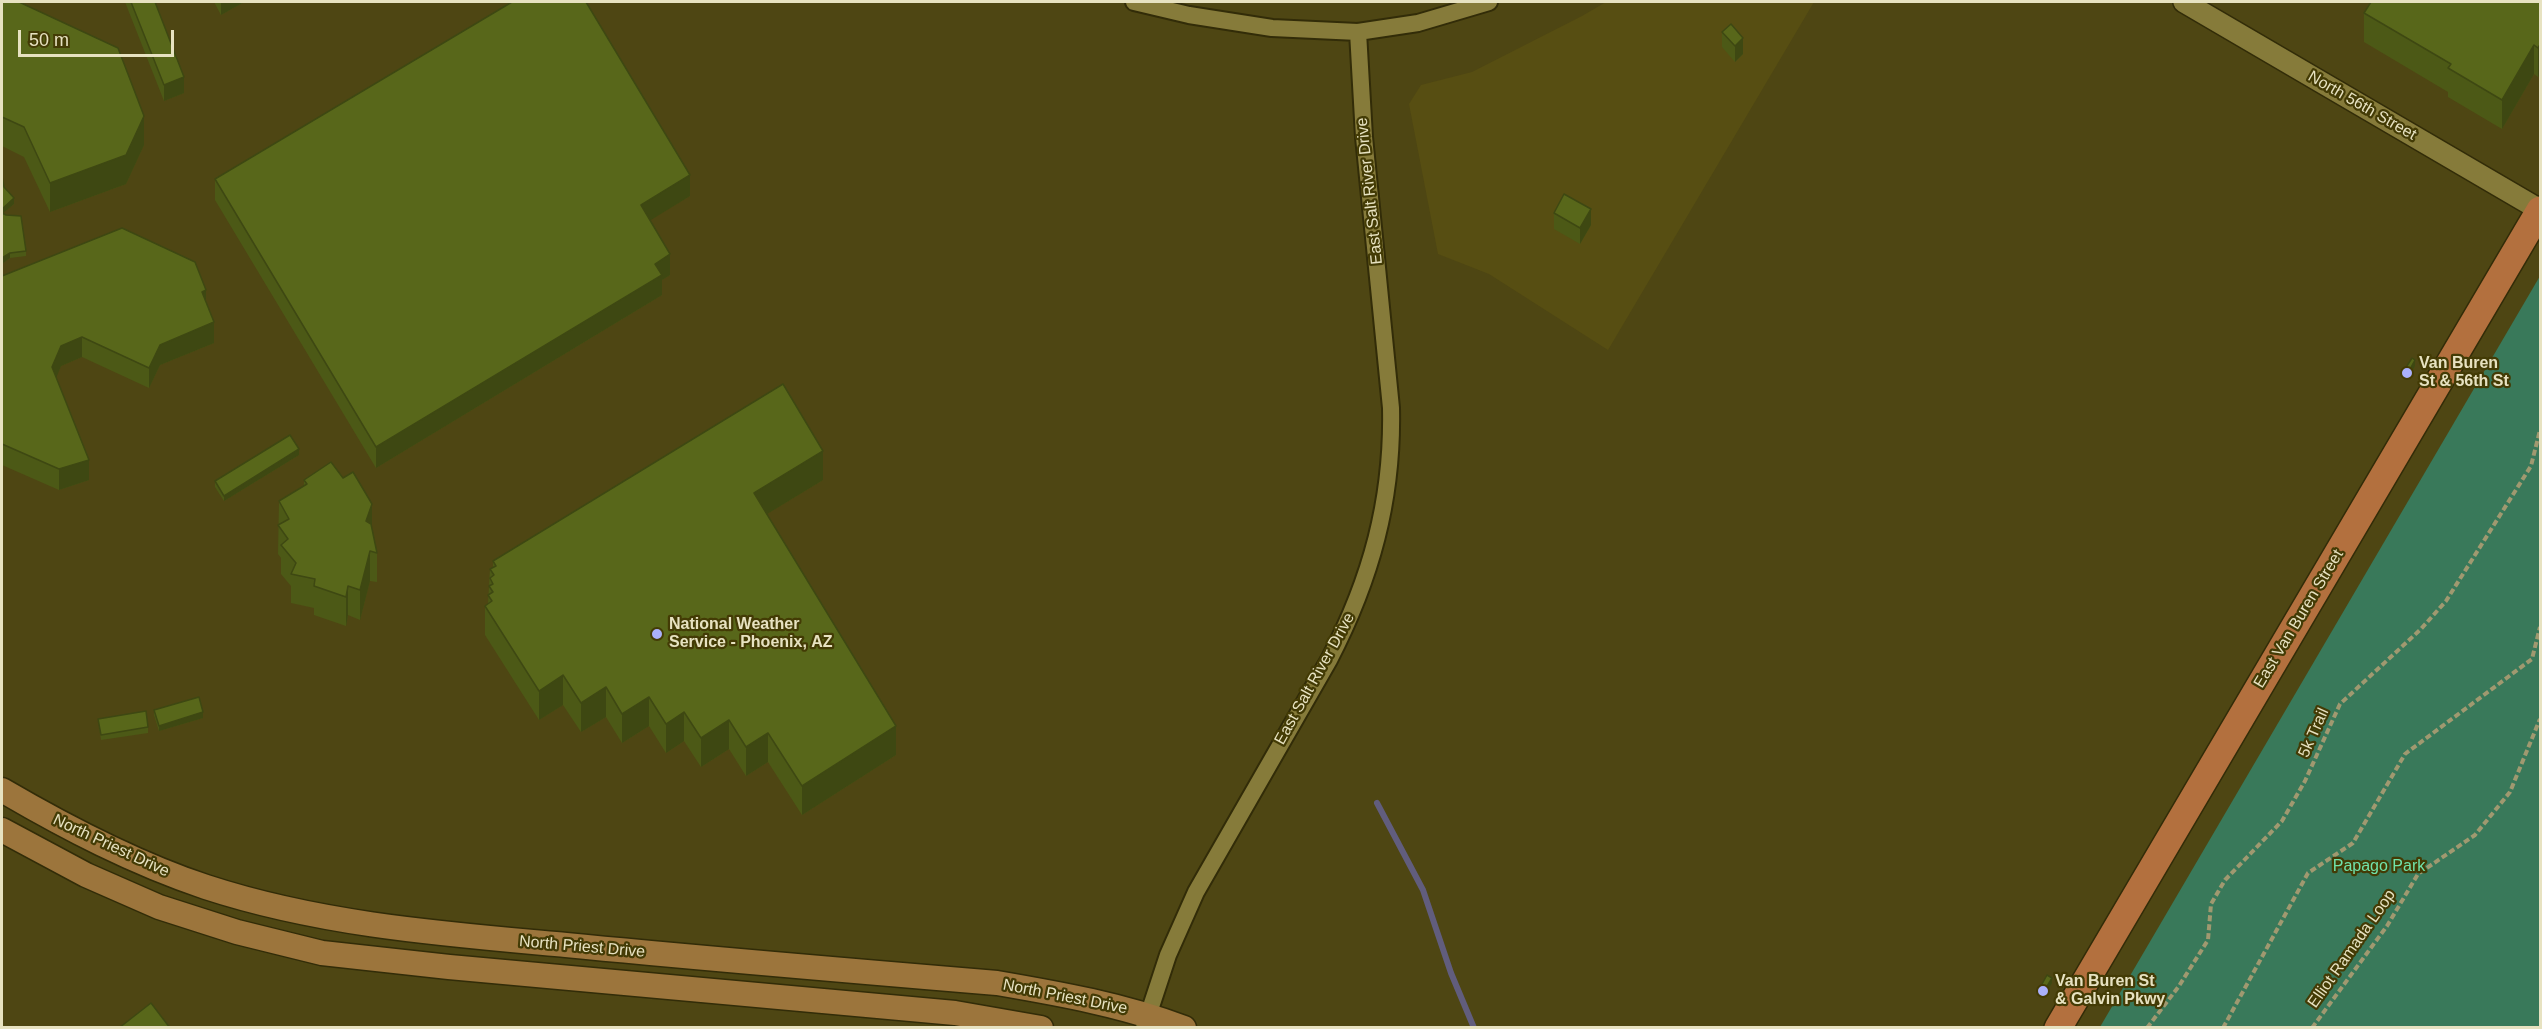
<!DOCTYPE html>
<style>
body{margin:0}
#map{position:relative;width:2542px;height:1029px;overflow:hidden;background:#4e4613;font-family:Arial,sans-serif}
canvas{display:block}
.frame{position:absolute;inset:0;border:3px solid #e7e2c1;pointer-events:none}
.scale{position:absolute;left:18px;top:30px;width:156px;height:27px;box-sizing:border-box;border:3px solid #e7e2c1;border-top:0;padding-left:8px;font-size:18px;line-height:21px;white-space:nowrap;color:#e7e2c1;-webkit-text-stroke:4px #433b05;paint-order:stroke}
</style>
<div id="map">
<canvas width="2542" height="1029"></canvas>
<div class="frame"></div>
<div class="scale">50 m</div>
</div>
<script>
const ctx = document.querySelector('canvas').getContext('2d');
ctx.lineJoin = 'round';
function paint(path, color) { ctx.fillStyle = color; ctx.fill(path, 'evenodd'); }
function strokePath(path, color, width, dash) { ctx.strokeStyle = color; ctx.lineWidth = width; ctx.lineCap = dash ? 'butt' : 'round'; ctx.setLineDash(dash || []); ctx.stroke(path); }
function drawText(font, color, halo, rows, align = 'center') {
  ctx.font = font + ' Arial,sans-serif'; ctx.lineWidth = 4.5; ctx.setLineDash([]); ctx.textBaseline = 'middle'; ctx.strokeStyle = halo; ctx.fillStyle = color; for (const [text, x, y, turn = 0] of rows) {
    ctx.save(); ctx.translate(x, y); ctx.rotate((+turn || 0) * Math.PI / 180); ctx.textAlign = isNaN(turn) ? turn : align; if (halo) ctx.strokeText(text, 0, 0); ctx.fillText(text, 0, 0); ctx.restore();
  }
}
paint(new Path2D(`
 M1606 2H1814L1608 350 1489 274 1438 254 1409 104 1421 85 1472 72 1582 16Z`), '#574e12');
paint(new Path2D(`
 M2540 276V1027H2100Z`), '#39795a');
strokePath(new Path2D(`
 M1377 803 1423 890 1451 973 1474 1028`), '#615d7d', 6);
const minor = new Path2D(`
 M1134 2 1189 15 1272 28 1358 32 1418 23 1489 2
 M1144 1028 1168 955 1196 892 1329 660C1371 579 1393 500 1391 408L1364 137 1358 32`);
const tertiary = new Path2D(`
 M2184 2 2540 210`);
const secondary = new Path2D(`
 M2 790C67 828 134 863 206 887 322 925 445 934 566 945 709 959 853 971 997 983 1061 994 1123 1005 1184 1028
 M2 830 86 875 159 907 237 932 322 953 449 967 955 1013 1041 1028`);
const primary = new Path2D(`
 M2058 1028 2540 210`);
strokePath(minor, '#322c08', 20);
strokePath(tertiary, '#322c08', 24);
strokePath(secondary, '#322c08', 27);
strokePath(primary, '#322c08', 30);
strokePath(new Path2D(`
 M2147 1028 2179 986 2208 940 2211 904 2225 880 2282 821 2305 781 2340 704 2421 629 2446 601 2531 466 2540 430
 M2223 1028 2308 873 2353 843 2405 754 2532 659 2540 627
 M2312 1028 2387 926 2418 874 2475 835 2510 792 2540 719`), '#a09970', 4, [6, 3]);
strokePath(minor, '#867b3a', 16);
strokePath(tertiary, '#867b3a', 21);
strokePath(secondary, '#9c753c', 24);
strokePath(primary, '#b3703e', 27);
paint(new Path2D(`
 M2 2 144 145 126 184 50 212 24 157 2 146Z
 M125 2H155L184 93 164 101Z
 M214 2H244L221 15Z
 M2541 2V72L2538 77 2534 74 2502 129 2448 97V92L2364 42V13Z
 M1722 32 1743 54 1735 62 1722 47Z
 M2 177 4 187 14 204 3 213 26 251V256L10 258 2 264Z
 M215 179 690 196 650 220 670 275 662 280V295L376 468 215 200Z
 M1554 213 1591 225 1580 244 1554 229Z
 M2 276 206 303 214 343 160 365 149 388 82 357 61 366 56 377 89 480 59 490 2 465Z
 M2415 366 2409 377 2405 374V369Z
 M299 455 224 501 215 487V481Z
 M304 480 372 527 377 553V582L370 581 360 620 348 615 346 626 314 615V608L291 603V586L281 574V558L278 554 279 501 304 486Z
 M823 480 767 514 896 755 802 815 768 762 746 776 729 749 701 767 684 741 666 753 649 726 622 743 606 717 581 732 563 705 539 720 485 635V606L488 604 490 569 493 567V561Z
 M154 710 203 718 159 731 154 715Z
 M98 719 148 727V733L101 740Z
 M2052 983 2046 994 2041 991V986Z`), '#4c5916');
paint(new Path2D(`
 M221 2H244L221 15Z
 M1743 38V54L1735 62V46Z
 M2541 43V72L2538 77V48Z
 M2534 45V74L2502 129V100Z
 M184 77V93L164 101V85Z
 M144 116V145L126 184 50 212V183Z
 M690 175V196L641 226V205Z
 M14 198V204L2 214V209Z
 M1591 209V225L1580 244V228Z
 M10 253V258L2 264V258Z
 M670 254V275L662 280V295L376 468V447Z
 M206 290V311L202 292Z
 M214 322V343L160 365 149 388V368L160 345Z
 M82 337V357L61 366 52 388V367L61 346Z
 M2415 360V366L2409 377V371Z
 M299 449V455L224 501V496Z
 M823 451V480L754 522V493Z
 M89 460V480L59 490V469Z
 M372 504V533L366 521Z
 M370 551V581L360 620V590Z
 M348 586V615L346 626V597Z
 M563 675V705L539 720V691Z
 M606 687V717L581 732V703Z
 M649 697V726L622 743V714Z
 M203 712V718L159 731V726Z
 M684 712V741L666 753V724Z
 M729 720V749L701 767V738Z
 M896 726V755L802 815V786Z
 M768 733V762L746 776V747Z
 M2052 978V983L2046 994V988Z`), '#3e4812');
const building = new Path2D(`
 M2 2H19L118 48 144 116 126 155 50 183 24 127 2 117Z
 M131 2H155L184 77 164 85Z
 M512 2H586L690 175 641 205 670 254 655 264 662 275 376 447 215 179Z
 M2371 2H2541V43L2538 48 2534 45 2502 100 2448 68 2451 64 2364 13Z
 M1731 24 1743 38 1735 46 1722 32Z
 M2 177 4 187 14 198 2 209Z
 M1564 194 1591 209 1580 228 1554 213Z
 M2 213 6 215 21 216 26 251 10 253 2 258Z
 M122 228 195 262 206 290 202 292 214 322 160 345 149 368 82 337 61 346 52 367 89 460 59 469 2 444V276Z
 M2412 358 2415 360 2409 371 2405 369Z
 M783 384 823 451 754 493 896 726 802 786 768 733 746 747 729 720 701 738 684 712 666 724 649 697 622 714 606 687 581 703 563 675 539 691 485 606 492 601 488 595 493 592 489 586 493 584 490 578 494 575 490 569 496 566 493 561Z
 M290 435 299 449 224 496 215 481Z
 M331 462 343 478 353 472 372 504 366 521 371 524 377 553 370 551 360 590 348 586 346 597 314 586 315 579 291 574 296 563 281 545 288 539 278 525 289 519 279 501 307 484 304 480Z
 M199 697 203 712 159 726 154 710Z
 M146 711 148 727 101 735 98 719Z
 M2047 975 2052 978 2046 988 2041 986Z
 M151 1003 170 1028H119Z`);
paint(building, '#58671a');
strokePath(building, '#3e4812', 1.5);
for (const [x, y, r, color] of [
 [2407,373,6,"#aab0fb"],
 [657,634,6,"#aab0fb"],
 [2043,991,6,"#aab0fb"]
]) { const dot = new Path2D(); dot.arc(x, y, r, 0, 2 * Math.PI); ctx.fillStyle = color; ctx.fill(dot); strokePath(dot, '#433b05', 2); }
drawText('16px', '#e7e2c1', '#433b05', [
 ["North 56th Street",2362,106,30],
 ["East Salt River Drive",1370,191,-96],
 ["East Van Buren Street",2299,619,-59],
 ["East Salt River Drive",1315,679,-61],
 ["5k Trail",2314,733,-66],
 ["North Priest Drive",111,846,25],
 ["North Priest Drive",582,947,5],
 ["Elliot Ramada Loop",2352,949,-55],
 ["North Priest Drive",1065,997,11]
]);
drawText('bold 16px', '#e7e2c1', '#433b05', [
 ["Van Buren",2419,364],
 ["St & 56th St",2419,382],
 ["National Weather",669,625],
 ["Service - Phoenix, AZ",669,643],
 ["Van Buren St",2055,982],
 ["& Galvin Pkwy",2055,1000]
], 'left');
drawText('16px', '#70e2aa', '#433b05', [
 ["Papago Park",2379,867]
]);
</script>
